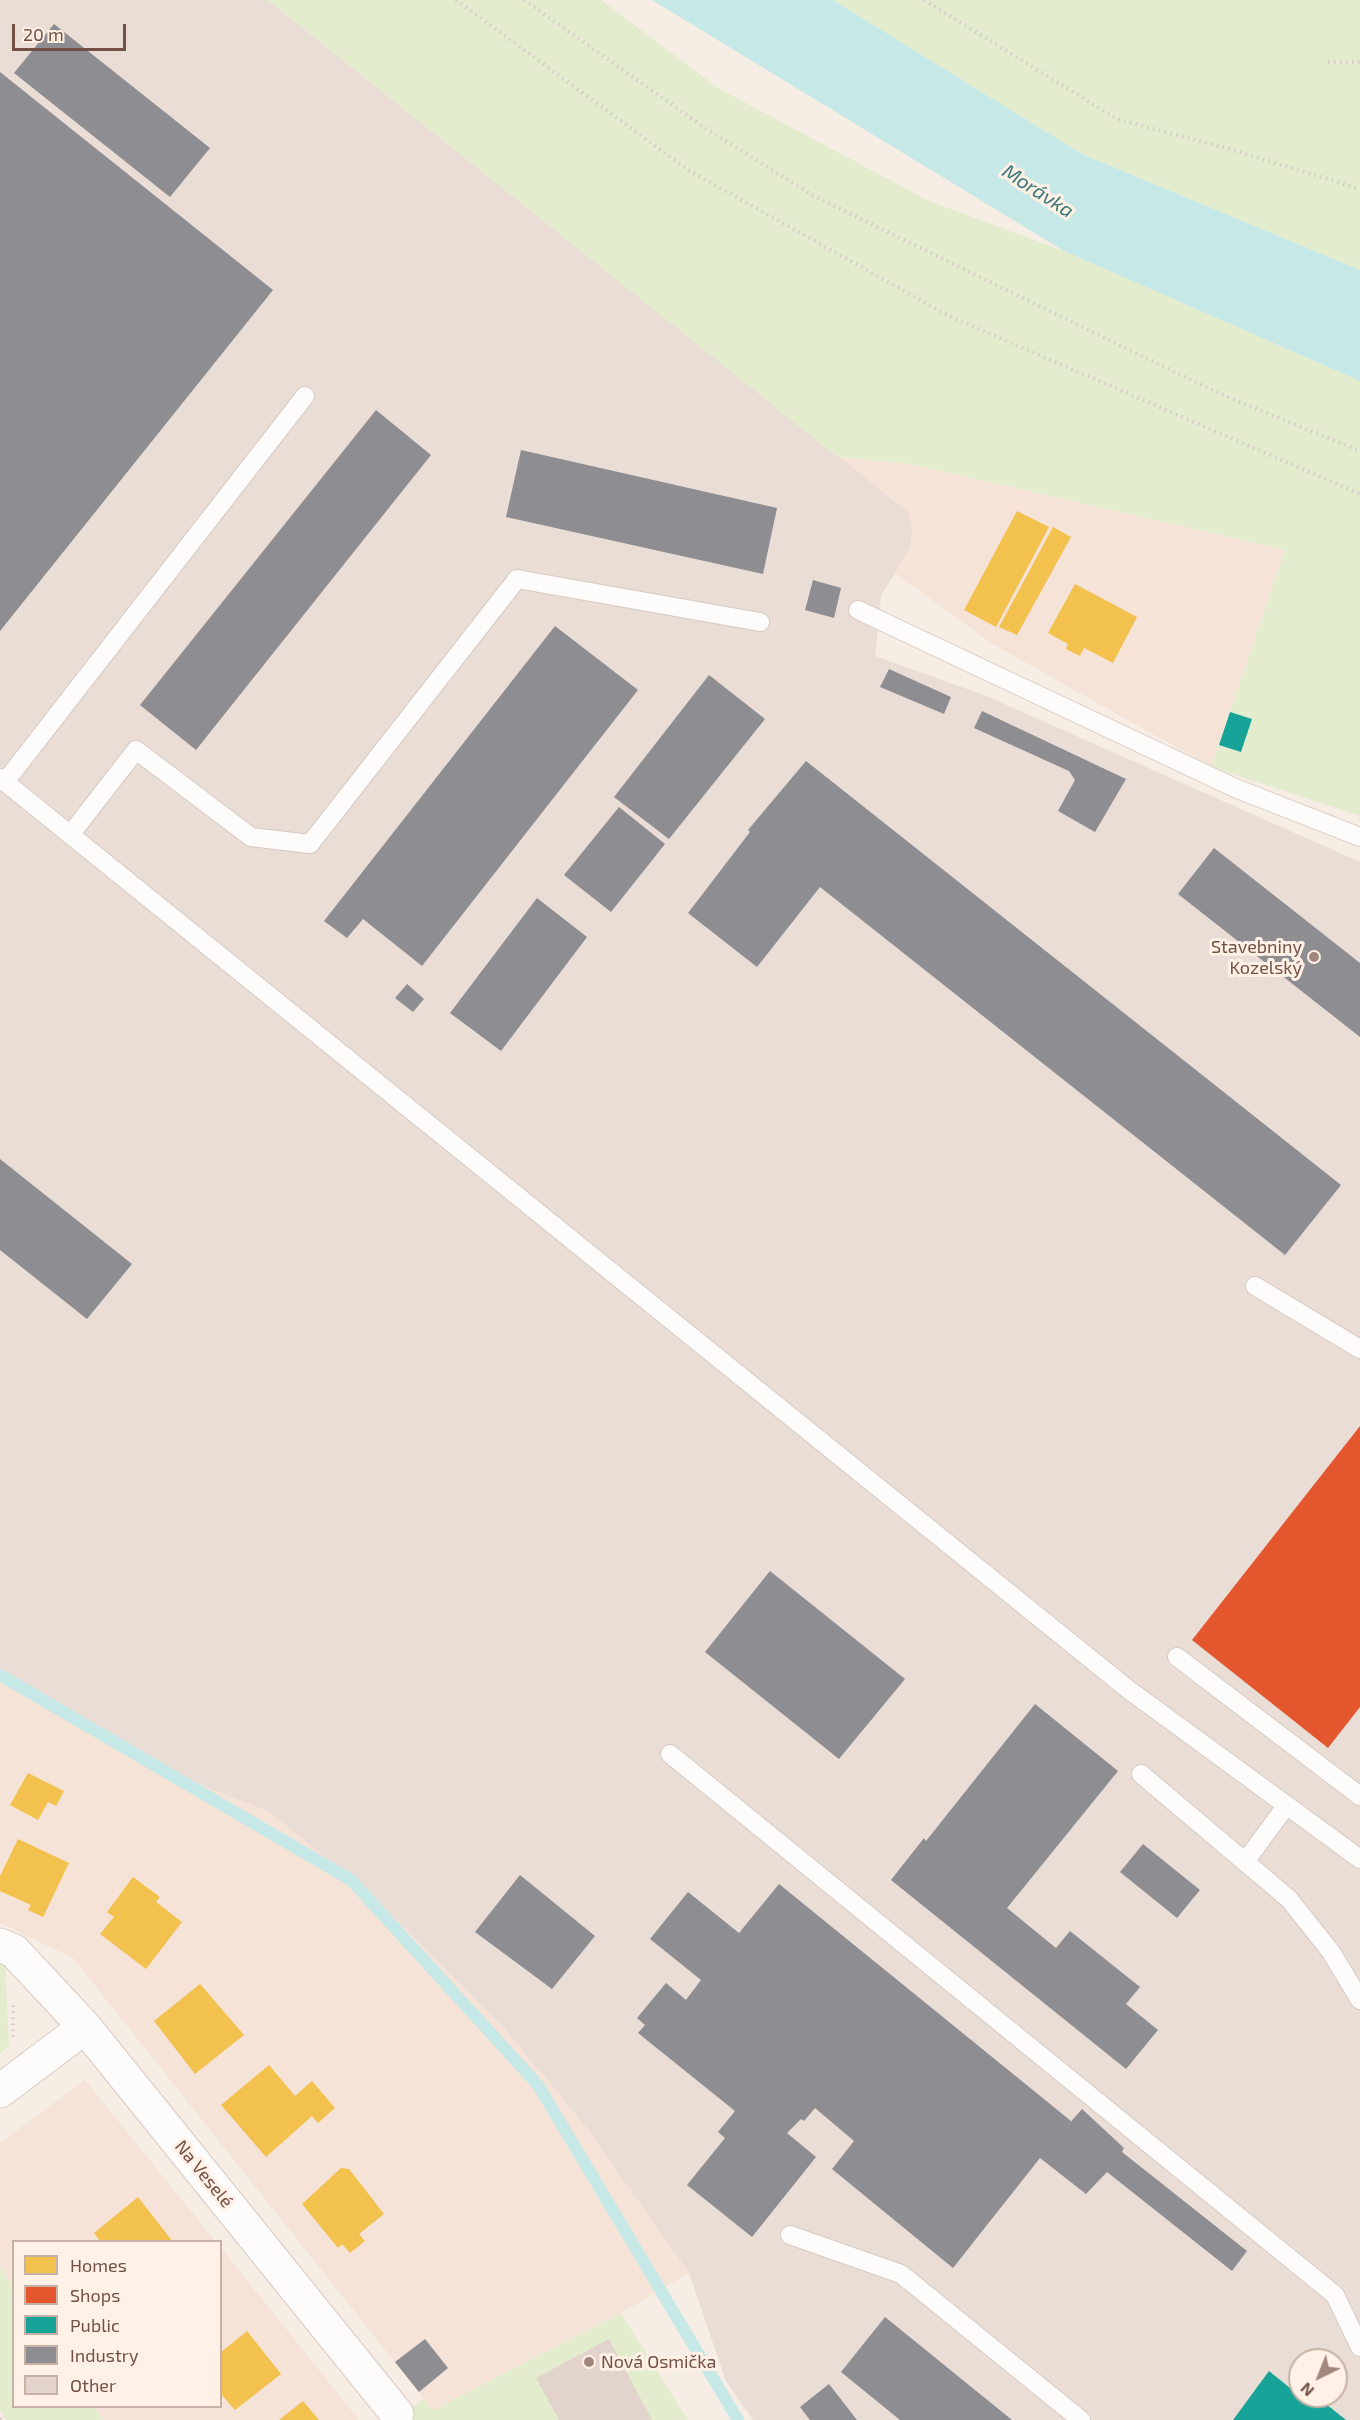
<!DOCTYPE html>
<meta charset="utf-8">
<style>
body{margin:0}
#map{position:relative;width:1360px;height:2420px;overflow:hidden;background:#f6ede5;font-family:"Exo 2",sans-serif}
canvas{display:block}
.legend{position:absolute;left:12px;top:2240px;width:210px;height:168px;box-sizing:border-box;background:#fff1e5;border:2px solid #c7b1a5;margin:0;padding:8px 10px;list-style:none;font-size:18px;color:#745045}
.legend li{display:flex;align-items:center;gap:12px;height:30px}
.legend b{width:30px;border:2px solid #c7b1a5}
.north{position:absolute;left:1288px;top:2348px;width:60px;height:60px;box-sizing:border-box;background:#fff1e5;border:2px solid #c7b1a5;border-radius:50%;rotate:223deg;font-size:16px;font-weight:700;line-height:24px;text-align:center;color:#745045}
.north::after{content:'';display:block;margin:auto;width:21px;height:27px;background:#a2877d;clip-path:polygon(50% 0,100% 100%,50% 72%,0 100%)}
.scale{position:absolute;left:12px;top:24px;width:114px;height:27px;box-sizing:border-box;border:3px solid #745045;border-top:0;padding-left:8px;font-size:18px;line-height:21px;white-space:nowrap;color:#745045;-webkit-text-stroke:4px #fff1e5;paint-order:stroke}
</style>
<div id="map">
<canvas width="1360" height="2420"></canvas>
<ul class="legend">
<li><b style="height:16px;background:#f2c14e"></b>Homes</li>
<li><b style="height:16px;background:#e4572e"></b>Shops</li>
<li><b style="height:16px;background:#17a398"></b>Public</li>
<li><b style="height:16px;background:#8d8d92"></b>Industry</li>
<li><b style="height:16px;background:#e2d4cd"></b>Other</li>
</ul>
<div class="north">N</div>
<div class="scale">20 m</div>
</div>
<script>
const ctx = document.querySelector('canvas').getContext('2d');
ctx.lineJoin = 'round';
function paint(path, color) { ctx.fillStyle = color; ctx.fill(path, 'evenodd'); }
function strokePath(path, color, width, dash) { ctx.strokeStyle = color; ctx.lineWidth = width; ctx.lineCap = dash ? 'butt' : 'round'; ctx.setLineDash(dash || []); ctx.stroke(path); }
function drawText(font, color, halo, rows, align = 'center') {
  ctx.font = font + ' "Exo 2",sans-serif'; ctx.lineWidth = 6; ctx.setLineDash([]); ctx.textBaseline = 'middle'; ctx.strokeStyle = halo; ctx.fillStyle = color; for (const [text, x, y, turn = 0] of rows) {
    ctx.save(); ctx.translate(x, y); ctx.rotate((+turn || 0) * Math.PI / 180); ctx.textAlign = isNaN(turn) ? turn : align; if (halo) ctx.strokeText(text, 0, 0); ctx.fillText(text, 0, 0); ctx.restore();
  }
}
paint(new Path2D(`
 M837 457 911 464 1285 550 1211 767 991 643 895 573 910 547 899 503Z
 M0 1677 43 1705 151 1766 268 1811 371 1894 505 2029 586 2127 689 2273 621 2313 433 2410 73 1958 0 1923Z
 M85 2080 215 2241 14 2242 13 2287 0 2267V2143Z
 M221 2248 359 2420H103L94 2407 220 2406Z`), '#f4e3d6');
paint(new Path2D(`
 M0 0H268L907 511 912 528 910 547 881 596 875 656 984 695 1360 862V2420H753L726 2381 689 2273 586 2127 505 2029 371 1894 268 1811 151 1766 43 1705 0 1677ZM1300 2360H1336V2396H1300Z`), '#e9ddd6');
paint(new Path2D(`
 M268 0H601L718 88 929 201 1064 251 1360 381V816L1211 767 1285 550 911 464 837 457Z
 M833 0H1360V270L1082 154Z
 M0 1957 5 1962 9 2045 0 2054Z
 M0 2267 13 2287 14 2406 94 2407 103 2420H6L0 2411Z
 M621 2313 688 2420H397L423 2399 433 2410Z`), '#e4ecce');
paint(new Path2D(`
 M652 0H833L1082 154 1360 270V381L1064 251Z`), '#c6e8e6');
paint(new Path2D(`
 M1017 511 1049 527 996 627 964 610Z
 M1053 527 1071 537 1017 635 999 627Z
 M1075 584 1137 617 1113 663 1084 648 1080 656 1066 649 1068 644 1048 633Z
 M28 1773 64 1791 56 1806 48 1802 38 1820 10 1805Z
 M18 1839 69 1863 43 1917 28 1910 31 1905 0 1891V1876Z
 M133 1877 160 1897 156 1902 182 1922 146 1969 100 1934 114 1917 107 1912Z
 M200 1984 244 2035 195 2074 154 2021Z
 M269 2065 295 2096 312 2081 335 2108 318 2123 312 2116 266 2157 221 2105Z
 M341 2168 349 2169 384 2214 359 2234 365 2241 350 2253 342 2244 338 2248 302 2204Z
 M138 2197 173 2242H101L94 2233Z
 M247 2331 281 2374 235 2410 220 2393V2353Z
 M303 2401 319 2420H279Z`), '#f2c14e');
paint(new Path2D(`
 M1360 1426V1707L1328 1748 1192 1640Z`), '#e4572e');
paint(new Path2D(`
 M1230 712 1252 719 1241 752 1219 745Z
 M1269 2371 1300 2396H1316L1346 2420H1233Z`), '#17a398');
paint(new Path2D(`
 M54 24 210 148 170 197 14 73Z
 M0 72 273 290 0 631Z
 M376 410 431 455 196 750 140 705Z
 M521 450 777 508 763 574 506 517Z
 M813 580 841 588 834 618 805 610Z
 M555 626 638 690 422 966 363 919 347 938 324 921Z
 M889 669 951 697 944 714 880 687Z
 M709 675 765 719 669 839 614 797Z
 M982 711 1126 779 1095 832 1058 811 1075 780 1069 771 974 728Z
 M806 761 1341 1185 1285 1255 820 887 757 967 688 913 750 832 748 830Z
 M619 807 665 844 611 912 564 875Z
 M1214 848 1360 963V1037L1178 894Z
 M537 898 587 937 501 1051 450 1013Z
 M407 984 424 999 413 1012 395 998Z
 M0 1159 132 1264 87 1319 0 1250Z
 M770 1571 905 1679 839 1759 705 1652Z
 M1035 1704 1118 1771 1007 1908 1056 1948 1070 1931 1140 1987 1126 2004 1158 2030 1126 2069 891 1880 924 1838 926 1841Z
 M1143 1844 1200 1890 1177 1918 1120 1872Z
 M520 1875 595 1936 552 1989 475 1932Z
 M779 1884 1071 2121 1067 2126 1082 2109 1124 2148 1122 2152 1247 2251 1232 2271 1107 2172 1086 2194 1040 2158 953 2268 832 2169 854 2141 815 2108 804 2121 801 2119 787 2133 816 2157 752 2237 687 2185 725 2138 718 2132 735 2111 638 2033 645 2025 637 2018 666 1983 686 2000 701 1980 650 1939 688 1892 739 1933Z
 M885 2317 1012 2420H900L841 2372Z
 M425 2339 448 2368 419 2392 395 2362Z
 M829 2384 857 2420H810L800 2407Z`), '#8d8d92');
strokePath(new Path2D(`
 M0 1675 351 1880 538 2085 738 2420`), '#c6e8e6', 12);
paint(new Path2D(`
 M609 2339 652 2420H559L536 2378Z`), '#e2d4cd');
const service = new Path2D(`
 M858 610 1235 788 1360 837
 M0 778 1129 1690 1360 1859
 M5 782 305 396
 M70 835 136 750 251 837 310 844 517 579 760 622
 M1255 1286 1360 1349
 M1177 1657 1360 1796
 M670 1754 1335 2295 1360 2347
 M1141 1774 1289 1899 1331 1952 1360 2000
 M1245 1862 1286 1806
 M790 2235 901 2274 1081 2420`);
const minor = new Path2D(`
 M0 1945 14 1951 85 2027 397 2414
 M0 2091 85 2027`);
strokePath(service, '#d7cac3', 20);
strokePath(minor, '#d7cac3', 35);
strokePath(new Path2D(`
 M456 0 688 170 949 316 1360 494
 M524 0 708 130 812 195 1218 393 1360 451
 M924 0 1117 119 1233 150 1360 189
 M1328 62H1360
 M13 2037V2003
 M0 2418 1 2420`), '#d7cbc8', 4, [1.5, 4.5]);
strokePath(service, '#fefcfb', 18);
strokePath(minor, '#fefcfb', 33);
for (const [x, y, r, color] of [
 [1314,957,6,"#a2877d"],
 [589,2362,6,"#a2877d"]
]) { const dot = new Path2D(); dot.arc(x, y, r, 0, 2 * Math.PI); ctx.fillStyle = color; ctx.fill(dot); strokePath(dot, '#fff1e5', 2); }
drawText('18px', '#745045', '#fff1e5', [
 ["Stavebniny",1302,947],
 ["Kozelský",1302,968],
 ["Nová Osmička",601,2362,"left"]
], 'right');
drawText('18px', '#745045', '#fff1e5', [
 ["Na Veselé",204,2174,51]
]);
drawText('italic 20px', '#39787b', '#fff1e5', [
 ["Morávka",1038,191,33]
]);
</script>
